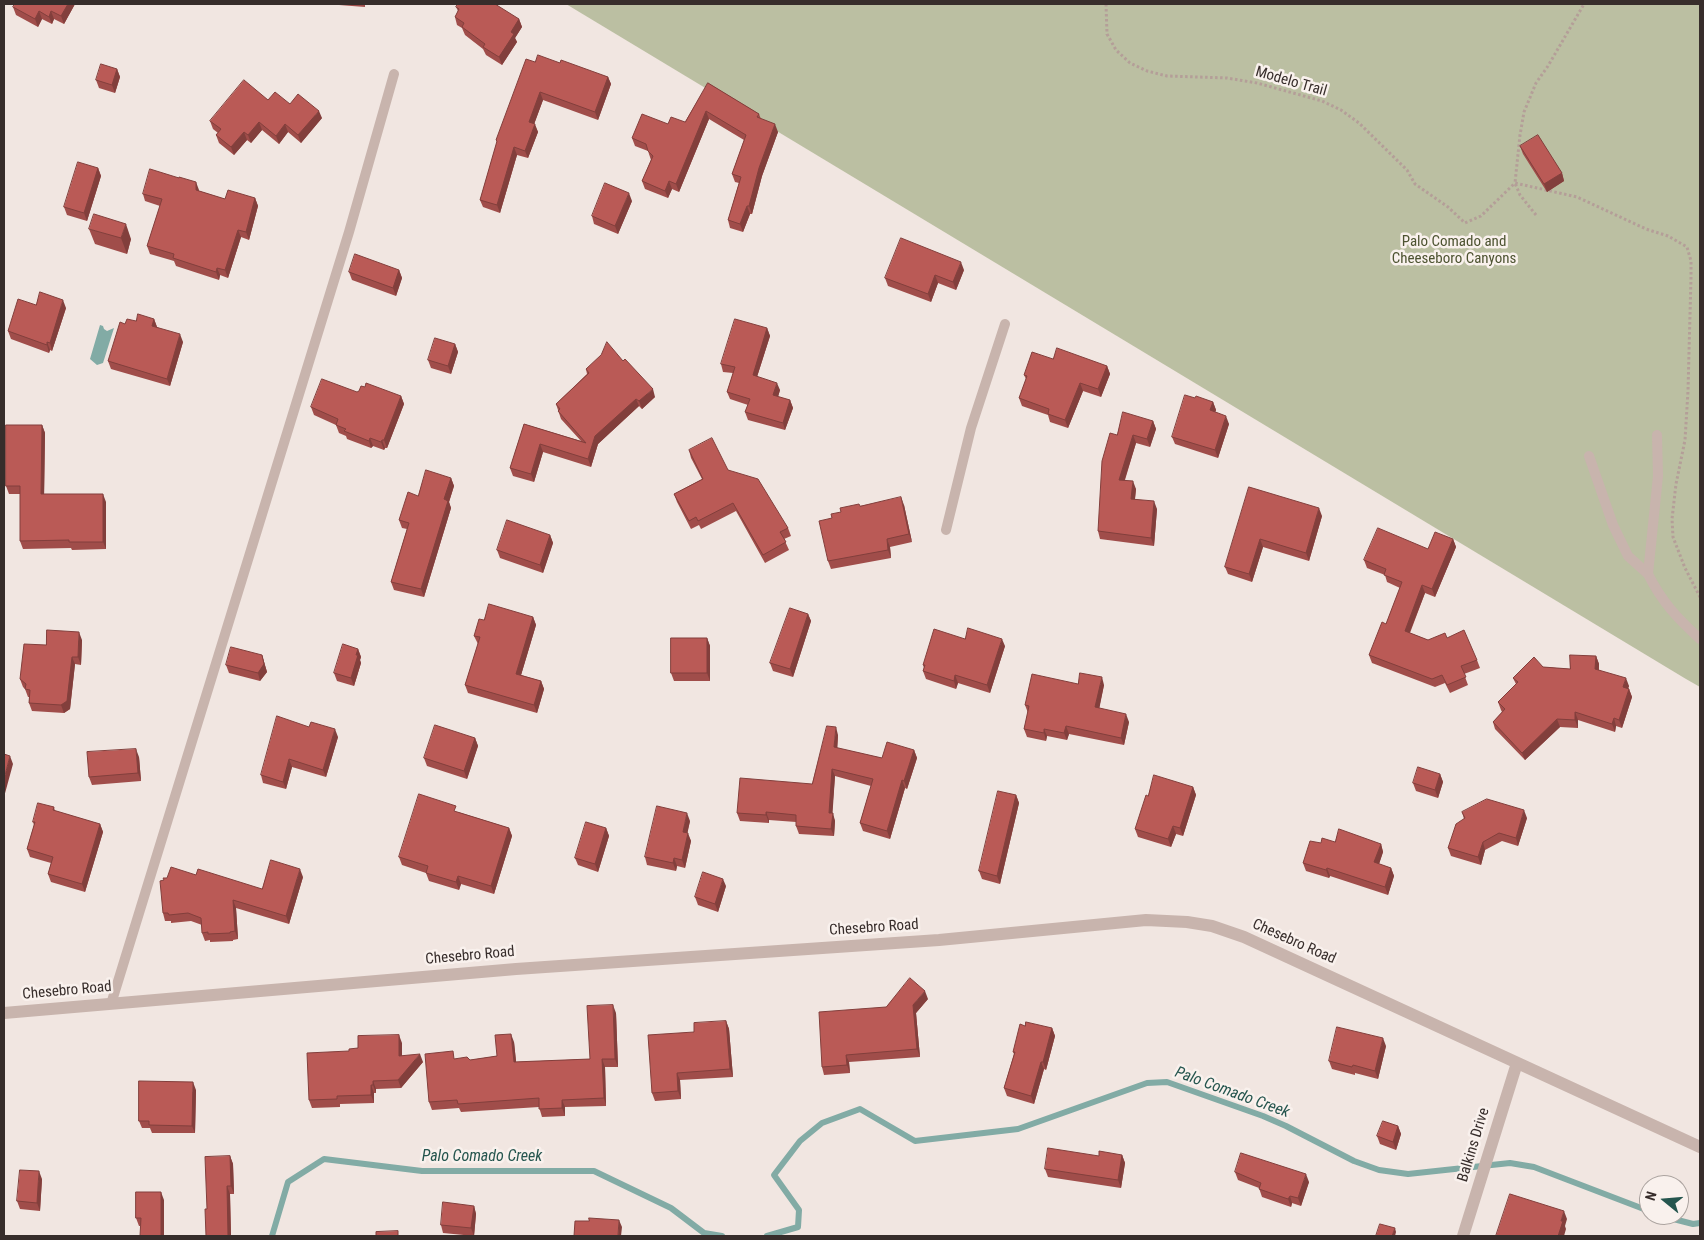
<!DOCTYPE html>
<style>
body{margin:0}
#map{position:relative;width:1704px;height:1240px;overflow:hidden;background:#f1e6e1;font-family:"Roboto Condensed",sans-serif}
canvas{display:block}
.frame{position:absolute;inset:0;border:5px solid #372d2b;pointer-events:none}
.north{position:absolute;left:1639px;top:1175px;width:50px;height:50px;box-sizing:border-box;background:#f9f1ed;border:1px solid #aba39f;border-radius:50%;rotate:287deg;font-size:14px;font-weight:700;line-height:20px;text-align:center;color:#372d2b}
.north::after{content:'';display:block;margin:auto;width:18px;height:22px;background:#25554e;clip-path:polygon(50% 0,100% 100%,50% 72%,0 100%)}
</style>
<div id="map">
<canvas width="1704" height="1240"></canvas>
<div class="frame"></div>
<div class="north">N</div>
</div>
<script>
const ctx = document.querySelector('canvas').getContext('2d');
ctx.lineJoin = 'round';
function paint(path, color) { ctx.fillStyle = color; ctx.fill(path, 'evenodd'); }
function strokePath(path, color, width, dash) { ctx.strokeStyle = color; ctx.lineWidth = width; ctx.lineCap = dash ? 'butt' : 'round'; ctx.setLineDash(dash || []); ctx.stroke(path); }
function drawText(font, color, halo, rows, align = 'center') {
  ctx.font = font + ' "Roboto Condensed",sans-serif'; ctx.lineWidth = 5; ctx.setLineDash([]); ctx.textBaseline = 'middle'; ctx.strokeStyle = halo; ctx.fillStyle = color; for (const [text, x, y, turn = 0] of rows) {
    ctx.save(); ctx.translate(x, y); ctx.rotate((+turn || 0) * Math.PI / 180); ctx.textAlign = isNaN(turn) ? turn : align; if (halo) ctx.strokeText(text, 0, 0); ctx.fillText(text, 0, 0); ctx.restore();
  }
}
paint(new Path2D(`
 M566 4H1700V687L1686 679Z`), '#bbbfa2');
paint(new Path2D(`
 M100 325 103 326 104 329 107 331 114 328 103 363 97 365 90 359Z`), '#82aba5');
strokePath(new Path2D(`
 M1658 1215 1693 1224 1700 1223
 M272 1236 288 1182 324 1159 422 1171H594L671 1208 704 1233 722 1236
 M767 1236 798 1227 799 1210 774 1175 800 1141 822 1123 860 1109 915 1141 1018 1129 1147 1083 1167 1082 1263 1116 1286 1126 1354 1161 1379 1170 1408 1174 1510 1163 1534 1167 1649 1211`), '#82aba5', 6);
strokePath(new Path2D(`
 M1106 4 1107 34 1116 50 1130 63 1147 71 1167 76 1227 78 1257 83 1322 101 1341 110 1359 123 1407 170 1415 184 1448 207 1465 223 1481 216 1515 183 1577 197 1646 229 1668 236 1687 247 1691 261V277L1688 391 1685 440 1676 484 1672 519 1673 537 1685 568 1700 597
 M1536 215 1520 195 1515 183 1520 135 1524 112 1536 83 1548 66 1584 4`), '#b49e98', 3, [2.5, 2.5]);
strokePath(new Path2D(`
 M1589 456 1613 525 1628 556 1648 574 1658 476 1657 435
 M946 530 971 428 1005 324
 M1648 574C1662 602 1677 618 1700 639
 M111 1004 349 232 394 74`), '#c8b4ad', 10);
strokePath(new Path2D(`
 M4 1013 516 969 939 940 1146 920 1187 922 1212 926 1244 937 1700 1147
 M1463 1236 1517 1063`), '#c8b4ad', 12);
paint(new Path2D(`
 M75 4 64 24 54 19 52 24 42 19 38 27 16 15 13 7Z
 M339 4H384V5L365 4V7L339 5Z
 M456 7 519 19 522 27 515 38 517 42 502 65 486 55 483 49 465 35 462 28 457 25 455 17 458 11Z
 M535 62 560 63 608 77 611 84 598 120 543 100 534 124 538 132 528 158 517 155 500 213 483 207 480 200 497 142 496 140Z
 M117 69 120 77 115 93 99 88 96 80Z
 M708 83 759 114 761 119 778 132 762 176 752 214H750L743 232 730 228 728 220 739 183 735 182 732 174 744 140 709 119 679 192 672 189 668 198 645 189 642 181 651 160 648 151 635 146 632 138 668 124 685 122Z
 M268 100 290 104 322 118 301 143 288 132 279 144 262 130 251 143 247 140 234 155 219 143 216 135 218 133 213 129 210 121Z
 M1520 146 1562 173 1564 181 1547 192 1523 154Z
 M98 168 101 176 87 221 67 215 64 207Z
 M199 190V191L225 199 255 198 258 206 249 240 241 237 228 278 220 275 219 280 176 266 174 261 150 254 147 246 160 206 145 201 143 194Z
 M632 201 618 234 594 224 592 216Z
 M89 229 131 239 127 254 95 244Z
 M399 270 402 278 396 296 352 280 349 272Z
 M964 270 956 290 938 283 931 302 888 286 885 278Z
 M36 305 66 308 52 351 50 350 49 353 11 339 8 331Z
 M154 319 157 327 183 342 170 386 111 369 108 361 125 324 136 321Z
 M767 328 770 336 757 377 780 390 778 397 790 400 793 408 785 430 748 420 745 412 748 405 730 399 727 392 733 373 723 372 721 364Z
 M455 344 458 352 451 374 431 368 428 360Z
 M1053 359 1107 366 1110 374 1101 397 1083 391 1068 428 1050 422 1048 415 1022 406 1019 398 1026 379 1024 375Z
 M586 369 655 397 642 409 639 406 598 444 591 467 543 452 534 482 513 476 510 468 524 424 581 441 561 419 556 404 587 374Z
 M357 392 401 396 404 404 387 448H385L384 450 373 446 371 448 347 439 346 436 339 433 336 425 314 415 311 407Z
 M1195 398 1213 402 1216 410 1215 412 1229 424 1218 458 1175 444 1172 437Z
 M1153 421 1156 429 1150 447 1136 443 1125 480 1136 489 1135 499 1157 509 1154 546 1100 539 1098 531 1117 435Z
 M42 425 45 433 44 494 106 502V549L72 550 71 548 23 549 20 541V494H9L6 486Z
 M689 450 728 470 788 528 791 536 784 539 789 550 765 563 736 511 701 529 699 525 691 529 677 502 674 494 702 479 691 458Z
 M451 478 454 486 449 502 451 508 424 597 394 590 391 582 407 529 402 528 399 520Z
 M1249 487 1322 516 1309 561 1263 547 1252 582 1228 574 1225 567Z
 M904 505 912 542 890 547 891 558 831 569 828 561 832 518 841 512 860 506Z
 M550 535 553 543 543 573 500 558 497 550Z
 M1453 539 1456 547 1435 597 1425 593 1410 633 1428 640 1447 638 1477 660 1480 668 1464 674 1468 685 1450 693 1445 683 1435 687 1372 663 1369 655 1386 624 1400 588 1387 582 1385 575 1367 568 1364 560 1428 549Z
 M808 614 811 621 793 677 773 671 770 663Z
 M533 617 536 625 521 675 541 681 544 689 537 713 468 693 465 685 478 644 474 636 484 620Z
 M707 638 710 646V681H674L671 673Z
 M965 639 1005 646 990 693 958 683 956 689 926 679 923 671 924 668 923 665Z
 M82 640 81 665 75 664 70 709 64 713 32 711 29 703V697H28L25 689 23 687 20 679 46 645Z
 M358 649 361 657 360 660 361 663 354 686 337 681 334 673Z
 M262 655 267 672 260 681 229 673 226 665Z
 M1596 656 1599 664V670L1629 686 1628 688 1629 689 1632 697 1622 728 1616 726 1615 732 1578 720V728L1560 727 1525 760 1495 729 1493 722 1502 712 1501 710 1498 702 1516 684 1513 678 1543 667 1570 669Z
 M1078 684 1104 685 1099 708 1129 722 1124 745 1069 734 1067 740 1047 736 1046 741 1027 737 1024 729 1028 713 1025 705Z
 M309 727 338 737 326 777 292 767 286 789 263 783 261 775Z
 M838 735 837 748 882 758 914 750 917 758 907 789 905 788 890 839 863 831 860 823 871 786 835 776 832 813 835 821 834 836 799 834 796 826V822L769 820V823L740 821 737 813 812 784Z
 M475 738 478 746 467 779 427 766 424 758Z
 M139 757 141 781 92 785 89 777Z
 M1440 774 1443 782 1438 798 1416 791 1413 783Z
 M1193 787 1196 795 1183 836 1176 834 1171 847 1138 837 1135 829Z
 M1016 795 1019 803 1000 884 982 879 979 871Z
 M54 807 55 811 100 824 103 832 85 892 51 882 48 874 51 863 30 857 27 849 34 825 33 822Z
 M458 812 509 828 512 836 494 894 461 884 459 890 429 881 426 873 402 865 399 857Z
 M1462 812 1527 818 1518 846 1502 841 1485 850 1481 865 1451 856 1448 848 1464 819Z
 M690 821 687 833 691 841 685 868 677 866 676 871 647 865 645 857Z
 M606 828 609 836 598 872 578 865 575 858Z
 M1335 842 1381 844 1383 852 1379 864 1391 868 1394 876 1388 895 1330 876 1329 878 1306 871 1303 863 1321 843Z
 M196 875 262 889 303 877 289 924 236 908 238 939 233 940V941L210 942V940L205 941 202 933V925L191 921 171 923V921H165L163 913Z
 M726 886 718 912 698 905 695 897Z
 M928 999 916 1013 920 1057 849 1062 850 1073 824 1075 822 1067 886 1007Z
 M616 1013 618 1067H605L606 1106 565 1107V1116L542 1117 539 1107 461 1112 459 1108 432 1110 429 1102 456 1059 470 1060 497 1056 514 1042 516 1062 590 1059Z
 M726 1021 729 1029 733 1077 680 1080 681 1099 655 1101 652 1093 694 1032Z
 M1025 1026 1052 1028 1055 1036 1046 1070 1044 1069 1034 1104 1007 1096 1004 1088 1014 1054 1013 1052Z
 M402 1043V1056L423 1062 401 1088 376 1089V1093H374V1103L340 1104V1107L312 1108 309 1100 349 1051 358 1048Z
 M1386 1046 1378 1079 1355 1073V1075L1332 1069 1329 1061Z
 M196 1090 195 1133H152L150 1128H142L139 1121Z
 M1398 1126 1401 1134 1396 1150 1380 1144 1377 1136Z
 M1122 1155 1125 1163 1121 1188 1048 1177 1045 1169 1099 1156Z
 M230 1156 233 1164 234 1194H230L231 1236H206L207 1209Z
 M1235 1172 1309 1182 1301 1206 1292 1203 1291 1207 1262 1197 1259 1188 1238 1180Z
 M42 1179 40 1211 20 1209 17 1201Z
 M164 1200 140 1226H139L136 1218Z
 M474 1206 476 1214 474 1236 443 1233 441 1225Z`), '#a04d4a');
paint(new Path2D(`
 M68 4H75L64 24 61 16Z
 M39 11 42 19 38 27 35 19Z
 M51 11 54 19 52 24 49 17Z
 M519 19 522 27 515 38 517 42 502 65 499 57 511 32Z
 M117 69 120 77 115 93 112 85Z
 M608 77 611 84 598 120 595 112Z
 M540 92 543 100 532 130 529 122Z
 M319 111 322 118 301 143 298 135Z
 M706 111 709 119 679 192 676 184Z
 M259 122 262 130 251 143 248 135Z
 M285 124 288 132 279 144 276 136Z
 M535 124 538 132 528 158 525 151Z
 M775 124 778 132 762 176 752 214 749 206 759 168Z
 M244 132 247 140 234 155 231 147Z
 M514 147 517 155 500 213 497 205Z
 M98 168 101 176 87 221 84 213Z
 M1562 173 1564 181 1547 192 1544 184Z
 M669 181 672 189 668 198 665 191Z
 M196 182 199 190V198L196 190Z
 M629 193 632 201 618 234 615 226Z
 M255 198 258 206 249 240 246 232Z
 M747 206 750 214 743 232 740 224Z
 M126 224 131 239 127 254 121 238Z
 M238 230 241 237 228 278 225 270Z
 M961 262 964 270 956 290 953 282Z
 M217 268 220 275 219 280 216 272Z
 M399 270 402 278 396 296 393 288Z
 M935 275 938 283 931 302 928 294Z
 M63 300 66 308 52 351 50 343Z
 M154 319 157 327 152 326Z
 M767 328 770 336 755 383 753 375Z
 M180 334 183 342 170 386 167 379Z
 M47 342 50 350 49 353 47 345Z
 M455 344 458 352 451 374 448 366Z
 M1107 366 1110 374 1101 397 1098 389Z
 M777 383 780 390 776 403 773 395Z
 M1080 383 1083 391 1068 428 1065 420Z
 M653 389 655 397 642 409 639 401Z
 M401 396 404 404 387 448 384 440Z
 M636 399 639 406 598 444 591 467 588 459 595 436Z
 M790 400 793 408 785 430 783 423Z
 M1213 402 1216 410 1213 418 1210 410Z
 M1226 416 1229 424 1218 458 1215 450Z
 M1153 421 1156 429 1150 447 1147 439Z
 M42 425 45 433 44 502 41 494Z
 M1133 435 1136 443 1122 488 1119 480Z
 M370 438 373 446 371 448 369 441Z
 M382 440 385 448 384 450 381 442Z
 M540 444 543 452 534 482 531 474Z
 M451 478 454 486 449 502 451 508 424 597 421 589 444 499Z
 M1133 481 1136 489 1134 507 1131 499Z
 M103 494 106 502V549L103 542Z
 M901 497 904 505 912 542 909 534Z
 M1154 501 1157 509 1154 546 1151 538Z
 M1319 508 1322 516 1309 561 1306 553Z
 M550 535 553 543 543 573 540 565Z
 M887 539 890 547 891 558 888 550Z
 M1260 539 1263 547 1252 582 1249 574Z
 M1453 539 1456 547 1435 597 1432 589Z
 M1422 585 1425 593 1407 639 1405 631Z
 M808 614 811 621 793 677 790 669Z
 M533 617 536 625 519 682 516 674Z
 M79 632 82 640 81 665 78 657Z
 M707 638 710 646V681L707 673Z
 M1002 639 1005 646 990 693 987 685Z
 M358 649 361 657 360 660 361 663 354 686 351 678Z
 M262 655 267 672 260 681 258 673Z
 M1596 656 1599 664 1598 677 1595 669Z
 M72 657 75 664 70 709 64 713 61 705Z
 M955 675 958 683 956 689 954 681Z
 M1102 677 1104 685 1098 715 1095 707Z
 M1626 678 1629 686 1626 695 1623 687Z
 M541 681 544 689 537 713 534 705Z
 M1629 689 1632 697 1622 728 1619 720Z
 M1575 712 1578 720V728L1575 720Z
 M1126 714 1129 722 1124 745 1121 738Z
 M1614 718 1616 726 1615 732 1612 724Z
 M1557 719 1560 727 1525 760 1522 753Z
 M1066 726 1069 734 1067 740 1064 733Z
 M836 727 838 735 837 755 834 747Z
 M335 729 338 737 326 777 323 770Z
 M1044 729 1047 736 1046 741 1044 733Z
 M475 738 478 746 467 779 464 771Z
 M136 749 139 757 141 781 138 773Z
 M914 750 917 758 907 789 904 781Z
 M10 756 13 764 4 797V779Z
 M289 759 292 767 286 789 283 782Z
 M832 769 835 776 832 821 829 813Z
 M1440 774 1443 782 1438 798 1435 790Z
 M902 780 905 788 890 839 887 831Z
 M1193 787 1196 795 1183 836 1180 828Z
 M1016 795 1019 803 1000 884 997 876Z
 M1524 810 1527 818 1518 846 1516 838Z
 M766 812 769 820V823L766 815Z
 M687 813 690 821 686 840 683 832Z
 M833 813 835 821 834 836 831 829Z
 M100 824 103 832 85 892 82 884Z
 M1173 826 1176 834 1171 847 1168 839Z
 M509 828 512 836 494 894 491 886Z
 M606 828 609 836 598 872 595 864Z
 M688 833 691 841 685 868 682 860Z
 M1483 842 1485 850 1481 865 1478 857Z
 M1381 844 1383 852 1377 870 1374 862Z
 M674 858 677 866 676 871 673 863Z
 M1327 868 1330 876 1329 878 1326 870Z
 M1391 868 1394 876 1388 895 1385 887Z
 M300 869 303 877 289 924 286 916Z
 M458 876 461 884 459 890 456 882Z
 M723 879 726 886 718 912 715 904Z
 M233 900 236 908 238 939 235 931Z
 M925 991 928 999 916 1013 920 1057 917 1049 913 1005Z
 M613 1005 616 1013 618 1067 615 1059Z
 M726 1021 729 1029 733 1077 730 1069Z
 M1052 1028 1055 1036 1046 1070 1043 1062Z
 M511 1034 514 1042 517 1070 514 1062Z
 M399 1035 402 1043V1064L399 1056Z
 M1383 1038 1386 1046 1378 1079 1375 1071Z
 M420 1054 423 1062 401 1088 398 1080Z
 M846 1055 849 1062 850 1073 847 1065Z
 M602 1059 605 1067 606 1106 604 1098Z
 M1041 1062 1044 1069 1034 1104 1031 1096Z
 M677 1073 680 1080 681 1099 678 1091Z
 M373 1081 376 1089V1093L373 1085Z
 M193 1082 196 1090 195 1133 192 1126Z
 M371 1085 374 1093V1103L371 1095Z
 M562 1100 565 1107V1116L562 1108Z
 M1398 1126 1401 1134 1396 1150 1393 1142Z
 M1122 1155 1125 1163 1121 1188 1118 1180Z
 M230 1156 233 1164 234 1194 231 1186Z
 M39 1171 42 1179 40 1211 37 1203Z
 M1306 1174 1309 1182 1301 1206 1298 1198Z
 M227 1186 230 1194 231 1236H228Z
 M161 1192 164 1200V1236H161Z
 M1290 1196 1292 1203 1291 1207 1288 1199Z
 M474 1206 476 1214 474 1236 471 1228Z
 M1564 1211 1567 1219 1565 1226 1566 1229 1564 1236H1558L1561 1221Z
 M619 1220 622 1227 621 1236H618Z
 M1395 1228 1396 1232 1395 1236H1392Z`), '#823f3c');
const building = new Path2D(`
 M15 4H68L61 16 51 11 49 17 39 11 35 19 13 7Z
 M458 4H495L519 19 511 32 514 34 499 57 483 47 485 44 462 27 464 23 455 17 459 9 456 7Z
 M538 55 560 63 561 60 608 77 595 112 540 92 529 122 535 124 525 151 514 147 497 205 480 200 497 141 496 140 526 59 535 62Z
 M101 64 117 69 112 85 96 80Z
 M244 80 268 100 275 92 290 104 298 94 319 111 298 135 285 124 276 136 259 122 248 135 244 132 231 147 216 135 221 129 210 121Z
 M708 83 759 114 757 117 775 124 759 168 749 206H747L740 224 728 220 741 177 732 174 746 135 706 111 676 184 669 181 665 191 642 181 653 156 648 151 646 144 632 138 642 114 668 124 671 117 685 122Z
 M1538 135 1562 173 1544 184 1520 146Z
 M78 162 98 168 84 213 64 207Z
 M150 169 179 178V177L196 182V190L225 199 228 190 255 198 246 232 238 230 225 270 217 268 216 272 173 258 174 254 147 246 162 199 143 194Z
 M605 183 629 193 615 226 592 216Z
 M94 214 126 224 121 238 89 229Z
 M901 238 961 262 953 282 935 275 928 294 885 278Z
 M355 254 399 270 393 288 349 272Z
 M40 292 63 300 50 343 47 342V345L8 331 18 299 36 305Z
 M138 314 154 319 152 326 180 334 167 379 108 361 120 322 125 324 127 319 136 321Z
 M735 319 767 328 753 375 777 383 773 395 790 400 783 423 745 412 750 399 727 392 735 367 721 364Z
 M435 338 455 344 448 366 428 360Z
 M607 342 623 361 625 359 653 389 639 401 636 399 595 436 588 459 540 444 531 474 510 468 524 424 586 443 558 411 560 409 556 404 589 373 586 369 601 355Z
 M1057 348 1107 366 1098 389 1080 383 1065 420 1048 414 1049 409 1019 398 1027 376 1024 375 1032 352 1053 359Z
 M322 379 357 392 359 391 361 386 365 387 366 383 401 396 384 440H382L381 442 370 438 369 441 344 431 346 429 336 425 338 419 311 407Z
 M1185 395 1195 398 1196 396 1213 402 1210 410 1226 416 1215 450 1172 437Z
 M1123 412 1153 421 1147 439 1133 435 1119 480 1133 481 1131 499 1154 501 1151 538 1098 531 1102 461 1110 433 1117 435Z
 M6 425H42L41 494H103V542H69V540L20 541V486H6Z
 M712 438 728 470 758 479 788 528 780 532 786 542 763 555 733 503 698 521 696 517 689 521 674 494 703 479 689 450Z
 M426 470 451 478 444 499 448 501 421 589 391 582 409 523 399 520 408 492 418 496Z
 M1249 487 1319 508 1306 553 1260 539 1249 574 1225 567Z
 M901 497 909 534 887 539 888 550 828 561 819 521 832 518 831 514 841 512 840 508 859 504 860 506Z
 M507 520 550 535 540 565 497 550Z
 M1378 528 1428 549 1435 532 1453 539 1432 589 1422 585 1405 631 1428 640 1445 633 1447 638 1464 630 1477 660 1461 666 1466 677 1447 685 1442 675 1432 679 1369 655 1382 622 1386 624 1402 582 1384 575 1386 569 1364 560Z
 M489 604 533 617 516 674 541 681 534 705 465 685 480 637 474 636 479 619 484 620Z
 M790 608 808 614 790 669 770 663Z
 M968 628 1002 639 987 685 955 675 954 681 923 671 925 665H923L934 629 965 639Z
 M47 630 79 632 78 657H72L67 701 61 705 29 703 30 690 25 689 26 684 20 679 24 644 46 645Z
 M671 638H707V673H671Z
 M343 644 358 649 356 655H358L351 678 334 673Z
 M231 647 262 655 264 664 258 673 226 665Z
 M1570 655 1596 656 1595 669 1626 678 1623 687 1629 689 1619 720 1614 718 1612 724 1575 712V720L1557 719 1522 753 1493 722 1505 709 1498 702 1518 682 1513 678 1534 657 1543 667 1570 669Z
 M1080 673 1102 677 1095 707 1126 714 1121 738 1066 726 1064 733 1044 729V733L1024 729 1029 706 1025 705 1032 674 1078 684Z
 M277 716 309 727 311 722 335 729 323 770 289 759 283 782 261 775Z
 M435 725 475 738 464 771 424 758Z
 M827 726 836 727 834 747 882 758 887 742 914 750 904 781 902 780 887 831 860 823 873 779 832 769 829 813H833L831 829 796 826V815L766 812V815L737 813 740 778 812 784Z
 M136 749 138 773 89 777 87 752Z
 M4 754 10 756 4 779Z
 M1418 767 1440 774 1435 790 1413 783Z
 M1154 775 1193 787 1180 828 1173 826 1168 839 1135 829 1146 795 1148 796Z
 M998 791 1016 795 997 876 979 871Z
 M419 794 456 806 454 811 509 828 491 886 458 876 456 882 426 873 428 866 399 857Z
 M1487 799 1524 810 1516 838 1499 833 1483 842 1478 857 1448 848 1456 824 1465 818 1462 812Z
 M38 803 54 807 53 810 100 824 82 884 48 874 53 857 27 849 35 822H33Z
 M657 806 687 813 683 832 688 833 682 860 674 858 673 863 645 857Z
 M586 822 606 828 595 864 575 858Z
 M1339 829 1381 844 1374 862 1391 868 1385 887 1327 868 1326 870 1303 863 1310 841 1321 843 1322 838 1335 842Z
 M271 860 300 869 286 916 233 900 235 931 230 932V933L208 934V932L202 933 201 918 188 913 169 915 168 913H163L160 881 164 880 163 878H167L171 867 196 875 198 869 262 889Z
 M703 872 723 879 715 904 695 897Z
 M910 978 925 991 913 1005 917 1049 846 1055 847 1065 822 1067 819 1012 886 1007Z
 M613 1005 615 1059H602L604 1098 562 1100V1108L539 1109V1098L458 1104 457 1100 429 1102 425 1054 453 1051 454 1059 467 1057 470 1060 497 1056 495 1035 511 1034 514 1062 590 1059 587 1006Z
 M726 1021 730 1069 677 1073 678 1091 652 1093 648 1035 694 1032V1023Z
 M1026 1022 1052 1028 1043 1062H1041L1031 1096 1004 1088 1015 1052H1013L1020 1024 1025 1026Z
 M1337 1027 1383 1038 1375 1071 1353 1065 1352 1067 1329 1061Z
 M399 1035V1056L420 1054 398 1080 373 1081V1085H371V1095L337 1096V1099L309 1100 307 1053 349 1051V1049L358 1048V1036Z
 M139 1081 193 1082 192 1126 149 1125V1121H139Z
 M1383 1121 1398 1126 1393 1142 1377 1136Z
 M1048 1148 1099 1156V1151L1122 1155 1118 1180 1045 1169Z
 M1241 1153 1306 1174 1298 1198 1290 1196 1288 1199 1259 1189 1261 1183 1235 1172Z
 M230 1156 231 1186H227L228 1236H206L205 1209H207L205 1157Z
 M20 1170 39 1171 37 1203 17 1201Z
 M136 1192H161V1236H140L141 1218H136Z
 M1510 1194 1564 1211 1561 1221H1563L1558 1236H1496Z
 M443 1202 474 1206 471 1228 441 1225Z
 M589 1218 619 1220 618 1236H574L575 1221H589Z
 M1380 1224 1395 1228 1392 1236H1376Z
 M398 1231V1236H376V1232Z`);
paint(building, '#ba5a56');
strokePath(building, '#823f3c', 1);
drawText('15px', '#372d2b', '#f9f1ed', [
 ["Modelo Trail",1291,82,16],
 ["Chesebro Road",874,928,-4],
 ["Chesebro Road",1294,942,24],
 ["Chesebro Road",470,956,-5],
 ["Chesebro Road",67,991,-5],
 ["Balkins Drive",1474,1145,-73]
]);
drawText('15px', '#4d5331', '#f9f1ed', [
 ["Palo Comado and",1454,242],
 ["Cheeseboro Canyons",1454,259]
]);
drawText('italic 16px', '#25554e', '#f9f1ed', [
 ["Palo Comado Creek",1232,1093,20],
 ["Palo Comado Creek",482,1157]
]);
</script>
